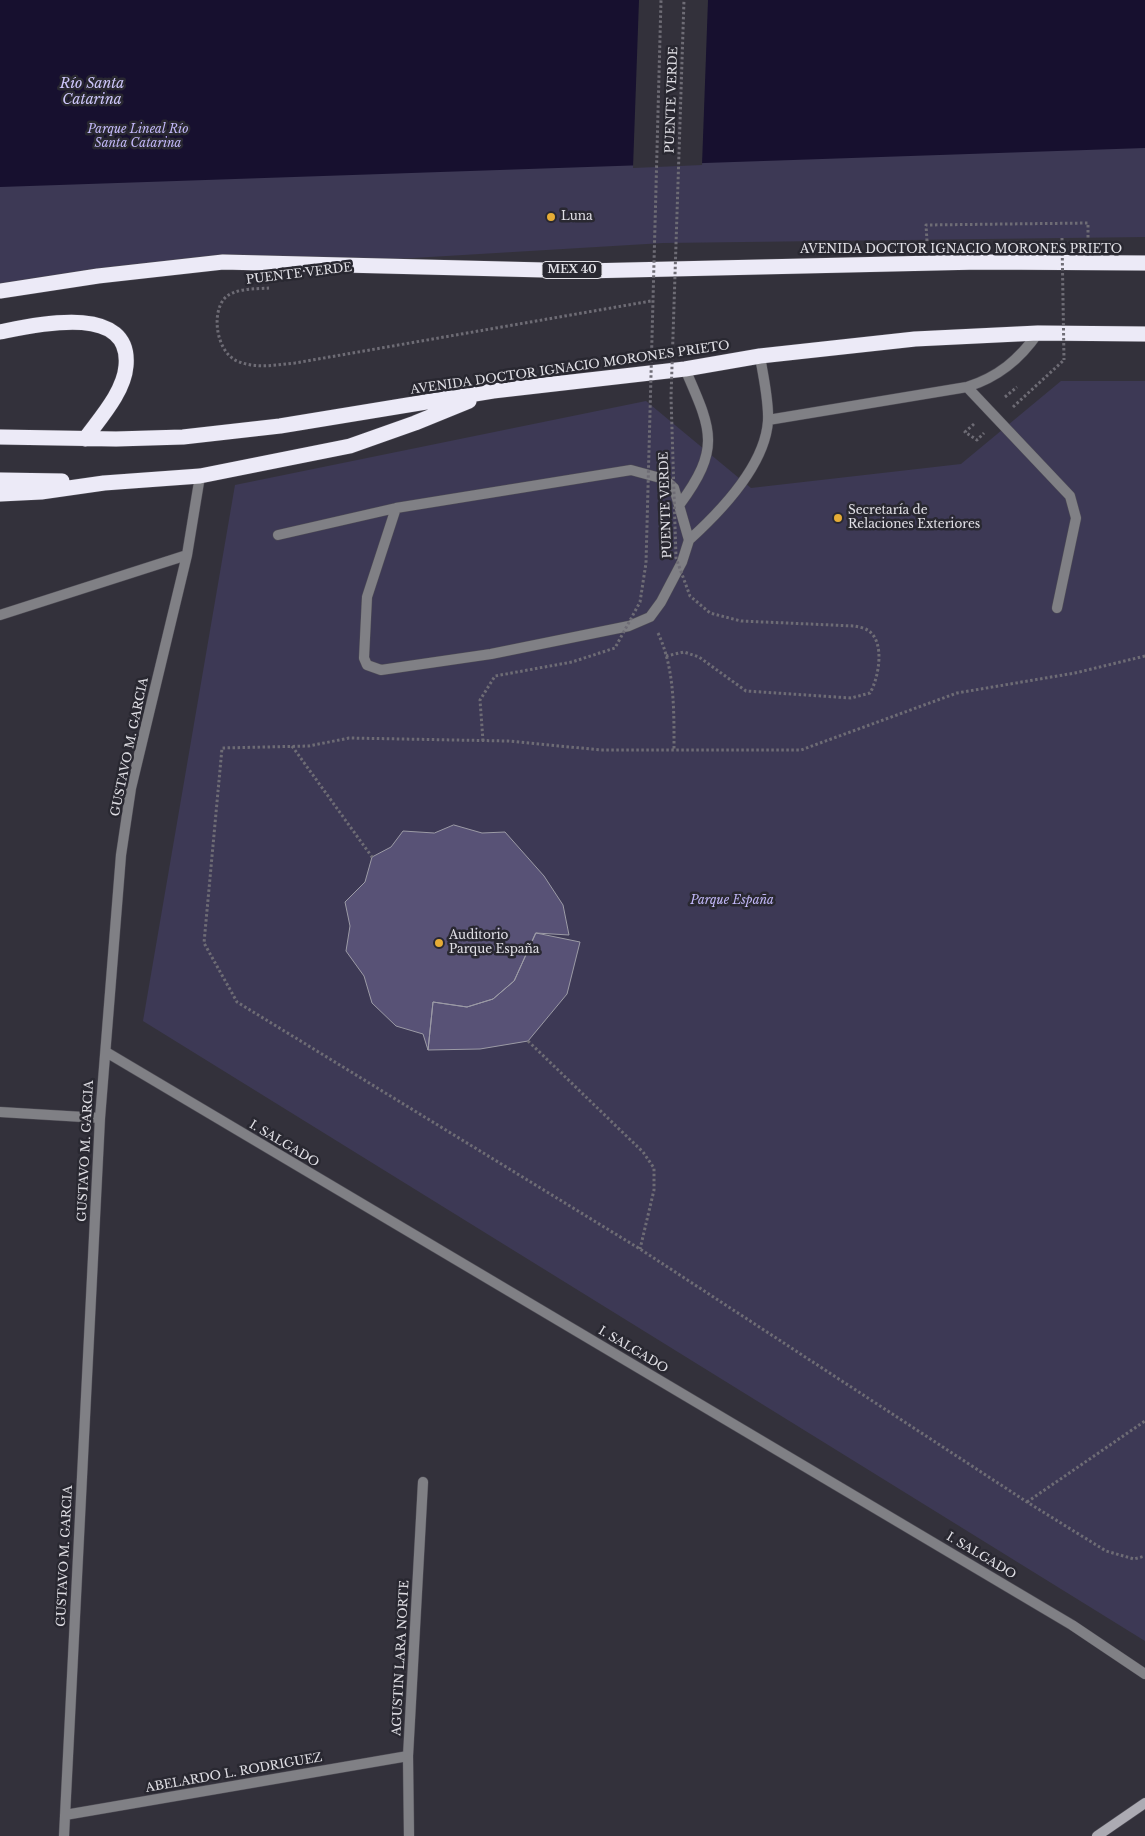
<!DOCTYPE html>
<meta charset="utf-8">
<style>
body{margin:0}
canvas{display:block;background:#33313b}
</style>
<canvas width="1145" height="1836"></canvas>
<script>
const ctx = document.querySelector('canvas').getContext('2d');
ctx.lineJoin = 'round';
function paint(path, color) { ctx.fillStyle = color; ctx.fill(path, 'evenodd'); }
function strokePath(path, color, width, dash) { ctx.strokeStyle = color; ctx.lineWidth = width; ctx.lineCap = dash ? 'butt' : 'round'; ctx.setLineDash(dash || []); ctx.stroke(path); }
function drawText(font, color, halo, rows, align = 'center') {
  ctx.font = font + ' "Libre Baskerville",serif'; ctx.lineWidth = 5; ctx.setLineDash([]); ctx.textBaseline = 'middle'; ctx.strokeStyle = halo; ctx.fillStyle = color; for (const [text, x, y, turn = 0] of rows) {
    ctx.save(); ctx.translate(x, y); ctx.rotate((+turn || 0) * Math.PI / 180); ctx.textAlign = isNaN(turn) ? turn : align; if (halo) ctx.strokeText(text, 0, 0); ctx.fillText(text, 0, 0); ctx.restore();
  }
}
paint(new Path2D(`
 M0 0H1145V237L663 243 146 274 0 290Z
 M1061 381H1145V1641L143 1021 235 485 646 401 751 488 961 464Z`), '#3d3955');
paint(new Path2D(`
 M0 0H1145V148L0 187Z`), '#17102f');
paint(new Path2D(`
 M639 0H708L702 165 633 168Z`), '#33313b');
const building = new Path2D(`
 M454 825 482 833 505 832 544 876 563 905 569 935 536 933 514 981 493 999 467 1007 433 1002 428 1050 423 1034 396 1026 372 1003 364 976 346 951 350 926 345 902 365 882 372 857 391 847 403 831 434 833Z
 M536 933 580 942 567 994 528 1041 480 1049 428 1050 433 1002 467 1007 493 999 514 981Z`);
paint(building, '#585276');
strokePath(building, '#9c9ba6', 1);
const lane = new Path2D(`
 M967 387 1070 496 1076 518 1057 608
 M768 420 967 387C998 377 1019 360 1038 333
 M680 504C722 447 711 429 685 369
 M278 535 396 508 631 470 664 479 674 488 689 540 682 562 661 602 650 617 629 626 491 654 381 670 367 665 364 658 367 597 396 508
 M689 540C720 512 765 465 768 421 769 400 763 376 760 356`);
const street = new Path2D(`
 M0 615 187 555
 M106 1052 1072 1625 1145 1674
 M0 1112 100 1118
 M65 1815 408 1756
 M64 1836 100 1118 121 855 131 788 187 555 200 476
 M409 1836 408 1756 423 1482`);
const secondary = new Path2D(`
 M1097 1836 1145 1803`);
const highway = new Path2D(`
 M0 291 98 276 223 262 584 271 980 262 1145 263
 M0 332C35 325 132 302 126 366 124 392 100 418 85 439
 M0 437 116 439 183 437 280 426 493 391 685 369 760 356 915 339 1038 333 1145 334
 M0 480 62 481
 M0 494 41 492 104 483 200 476 350 446 415 423 469 401`);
strokePath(lane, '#4f4d56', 11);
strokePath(street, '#4f4d56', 11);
strokePath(secondary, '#4f4d56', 11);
strokePath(highway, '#4f4d56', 16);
strokePath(new Path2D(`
 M927 241 926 225 1088 223V240
 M269 288C256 289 233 288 224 299 211 315 217 352 237 361 256 369 275 365 295 363L651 301
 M1005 397 1017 387
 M1013 407 1064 360
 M974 424 965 432 977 440 984 433
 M658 633C675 669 674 712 674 751
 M1145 656 1075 673 957 693 801 750H601L508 741 349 738 309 746 222 748 204 943 237 1002 640 1249 1027 1502 1106 1551 1134 1559 1145 1556
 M292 746 372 857
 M528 1041 643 1152 654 1168V1190L640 1249
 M1027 1502 1145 1421`), '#6e6c75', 3, [2.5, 2.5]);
strokePath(lane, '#808085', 10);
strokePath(street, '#808085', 10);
strokePath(secondary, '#acabb3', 10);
strokePath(highway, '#eceaf7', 15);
strokePath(new Path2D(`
 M1062 238 1064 360
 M666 656 684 652 699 657 746 691 851 698 870 693C879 677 885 643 869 631 865 628 859 627 854 626L741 621 710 613 690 596 676 558 671 397 684 0
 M483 741 480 700 495 676 572 662 615 648 640 602 646 563 661 0`), '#6e6c75', 3, [2.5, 2.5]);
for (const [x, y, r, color] of [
 [551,217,5,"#e6ac36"],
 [838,518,5,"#e6ac36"],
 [439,943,5,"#e6ac36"]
]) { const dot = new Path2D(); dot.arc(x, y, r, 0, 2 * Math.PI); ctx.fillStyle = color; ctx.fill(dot); strokePath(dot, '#292831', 2); }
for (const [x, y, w] of [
 [572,270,60]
]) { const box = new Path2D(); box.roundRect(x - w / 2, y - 8.5, w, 17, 4); ctx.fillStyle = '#292831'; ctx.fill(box); strokePath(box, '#e0dfe5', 1); }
drawText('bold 11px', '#e0dfe5', null, [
 ["MEX 40",572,270]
]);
drawText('12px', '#e0dfe5', '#292831', [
 ["PUENTE VERDE",672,100,-88],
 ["AVENIDA DOCTOR IGNACIO MORONES PRIETO",961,250],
 ["PUENTE VERDE",299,274,-7],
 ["AVENIDA DOCTOR IGNACIO MORONES PRIETO",570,368,-8],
 ["PUENTE VERDE",666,505,-92],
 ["GUSTAVO M. GARCIA",130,747,-78],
 ["I. SALGADO",284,1144,31],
 ["GUSTAVO M. GARCIA",86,1151,-87],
 ["I. SALGADO",633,1350,31],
 ["GUSTAVO M. GARCIA",65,1556,-87],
 ["I. SALGADO",981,1556,31],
 ["AGUSTIN LARA NORTE",401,1658,-87],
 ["ABELARDO L. RODRIGUEZ",234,1773,-10]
]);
drawText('italic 12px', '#c2b8f8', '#292831', [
 ["Parque Lineal Río",138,130],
 ["Santa Catarina",138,144],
 ["Parque España",732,901]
]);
drawText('12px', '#e0dfe5', '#292831', [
 ["Luna",561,217],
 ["Secretaría de",848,511],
 ["Relaciones Exteriores",848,525],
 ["Auditorio",449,936],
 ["Parque España",449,950]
], 'left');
drawText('italic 14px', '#cdc6fa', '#292831', [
 ["Río Santa",92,84],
 ["Catarina",92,100]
]);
</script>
